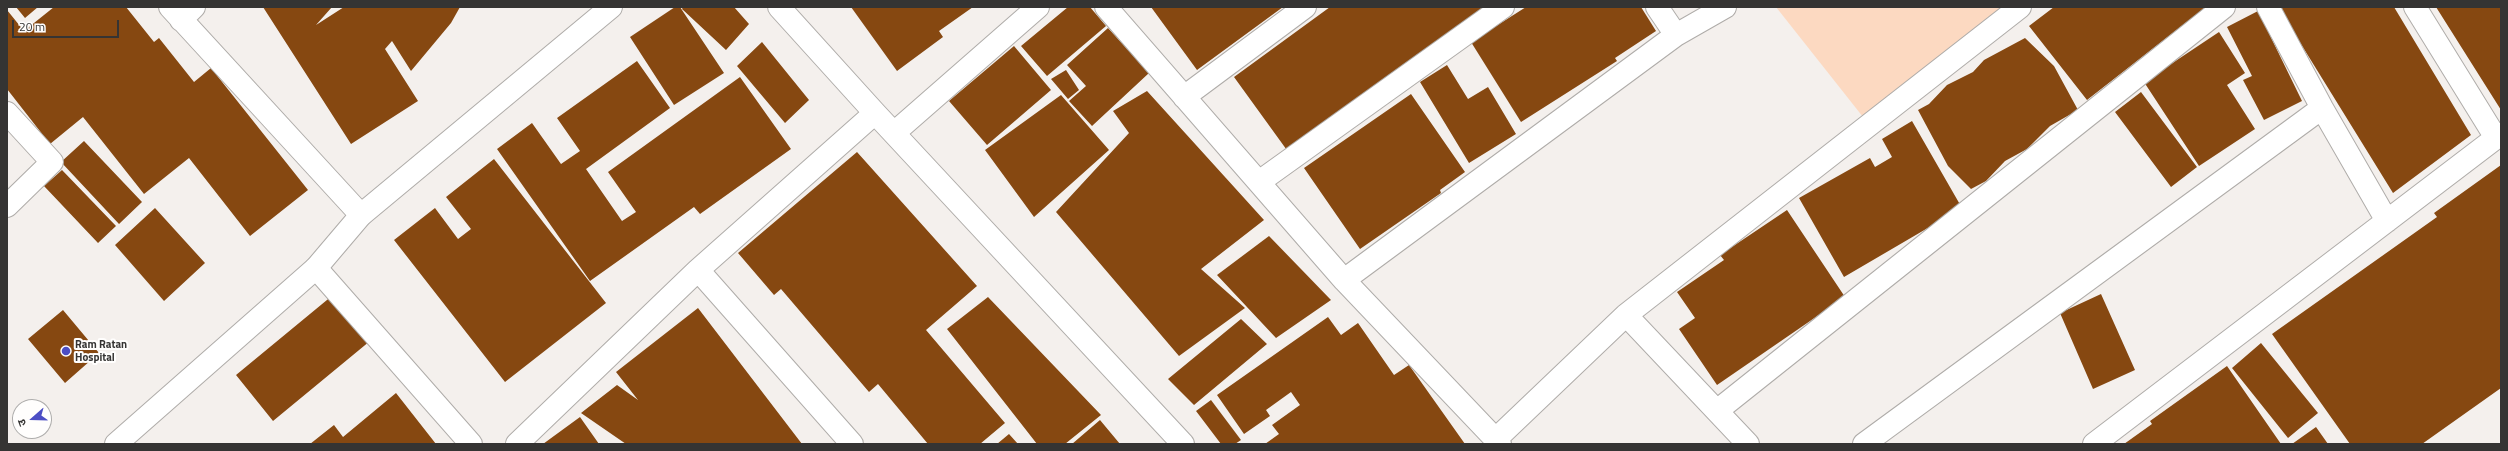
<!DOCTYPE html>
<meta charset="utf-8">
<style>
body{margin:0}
#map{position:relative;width:2508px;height:451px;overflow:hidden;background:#f4f0ed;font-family:"Titillium Web","Noto Sans Devanagari",sans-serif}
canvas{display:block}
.frame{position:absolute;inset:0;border:8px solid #353433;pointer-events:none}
.north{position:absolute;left:12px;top:399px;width:40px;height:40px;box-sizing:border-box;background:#fffefd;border:1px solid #aeadac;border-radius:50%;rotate:250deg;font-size:11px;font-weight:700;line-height:16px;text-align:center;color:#353433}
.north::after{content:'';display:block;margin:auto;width:14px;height:18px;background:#4c4ec4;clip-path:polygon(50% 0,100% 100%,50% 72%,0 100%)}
.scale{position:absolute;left:12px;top:20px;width:107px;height:18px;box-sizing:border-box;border:2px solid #353433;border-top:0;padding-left:5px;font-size:12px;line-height:14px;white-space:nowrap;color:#353433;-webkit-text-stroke:3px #fffefd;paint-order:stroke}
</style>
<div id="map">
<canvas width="2508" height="451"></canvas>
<div class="frame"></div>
<div class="north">उ</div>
<div class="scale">20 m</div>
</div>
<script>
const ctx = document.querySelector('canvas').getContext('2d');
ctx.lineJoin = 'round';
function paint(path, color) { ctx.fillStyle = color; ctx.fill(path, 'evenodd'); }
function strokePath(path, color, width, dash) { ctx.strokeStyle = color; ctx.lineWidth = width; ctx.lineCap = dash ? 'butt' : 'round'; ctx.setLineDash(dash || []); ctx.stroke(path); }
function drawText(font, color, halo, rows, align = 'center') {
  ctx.font = font + ' "Titillium Web",sans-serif'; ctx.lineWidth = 4; ctx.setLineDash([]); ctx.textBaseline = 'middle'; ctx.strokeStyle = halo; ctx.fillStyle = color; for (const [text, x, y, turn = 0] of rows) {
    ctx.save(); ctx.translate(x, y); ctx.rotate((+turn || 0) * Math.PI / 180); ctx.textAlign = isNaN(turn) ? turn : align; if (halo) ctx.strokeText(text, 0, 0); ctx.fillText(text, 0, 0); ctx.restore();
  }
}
paint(new Path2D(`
 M1776 7H2005L1863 117Z`), '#fcd9c1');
paint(new Path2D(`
 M16 7H38L25 18Z
 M54 7H126L154 42 159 38 194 82 211 68 308 190 250 236 189 158 144 194 83 117 50 144 7 89V10L24 31Z
 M263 7H332L316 25 344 7H460L451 23 411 71 392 41 385 49 418 101 351 144Z
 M675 7H680L724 73 674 105 630 37Z
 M683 7H734L749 24 726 50 682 9Z
 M851 7H973L939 31 943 37 897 71Z
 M1068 7H1090L1106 26 1047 76 1021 46Z
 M1151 7H1283L1197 70Z
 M1330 7H1484L1289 153 1234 77Z
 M1526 7H1641L1656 31 1615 58 1617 61 1521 122 1471 42Z
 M2054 7H2206L2087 100 2029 26Z
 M2278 7H2394L2471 135 2393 193Z
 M2436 7H2501V110Z
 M2258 11 2302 101 2264 120 2243 80 2252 76 2227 27Z
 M1108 28 1149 73 1092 126 1069 101 1086 86 1067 65Z
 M2219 32 2245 73 2227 85 2255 129 2199 166 2144 82Z
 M2025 38 2054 66 2078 110 2050 126 2027 149 2005 161 1986 181 1971 189 1948 166 1918 110 1929 104 1947 85 1973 72 1984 60Z
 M762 42 809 100 785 123 737 66Z
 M1014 46 1051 90 987 145 949 101Z
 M637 61 670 108 586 169 622 221 636 212 608 172 740 77 791 149 700 214 694 207 590 281 497 149 532 123 561 164 580 151 557 118Z
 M1447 65 1468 99 1488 87 1516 134 1469 163 1420 82Z
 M1066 70 1079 90 1068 99 1051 79Z
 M1147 91 1264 220 1201 269 1245 308 1179 356 1056 212 1129 133 1113 111Z
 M2141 92 2197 167 2171 187 2115 112Z
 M1411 94 1465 172 1440 190 1441 193 1360 249 1304 168Z
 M1061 95 1109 150 1034 217 985 150Z
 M1912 121 1962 208 1844 277 1799 198 1870 158 1875 167 1892 157 1882 139Z
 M84 141 142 202 119 224 61 162Z
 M857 152 977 286 926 330 1005 423 980 444H928L878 384 869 392 781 289 774 295 738 253Z
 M494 159 606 303 505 382 394 240 435 208 458 239 471 229 446 197Z
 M2501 165V388L2422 444H2350L2272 334 2437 217 2434 213Z
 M62 170 116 226 98 243 44 186Z
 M155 208 205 263 164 301 115 245Z
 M1787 210 1845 297 1717 385 1679 329 1695 318 1677 292 1724 260 1720 255Z
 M1269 236 1331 300 1276 338 1217 275Z
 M2101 294 2135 370 2093 389 2060 313Z
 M333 295 370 341 273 421 236 375Z
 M988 297 1101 415 1065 444H1037L947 329Z
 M698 308 802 444H626L581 413 617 385 638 400 616 372Z
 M63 310 99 353 65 383 28 339Z
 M1328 317 1341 335 1358 323 1394 375 1409 365 1465 444H1265L1279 434 1272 425 1300 405 1291 392 1266 410 1270 416 1244 434 1217 395Z
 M1241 319 1267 344 1194 405 1168 379Z
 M2261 343 2318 413 2288 438 2232 368Z
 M2227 366 2281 444H2124L2152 424 2150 421Z
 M396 393 436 444H310L334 425 343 437Z
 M1211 400 1241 440 1235 444H1221L1196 411Z
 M580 417 599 444H543Z
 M1100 420 1120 444H1072Z
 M2316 427 2328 444H2292Z
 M1009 434 1018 444H997Z`), '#864811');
const minor = new Path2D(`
 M170 7 361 215
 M779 7 875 113 1183 444
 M1106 7 1344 280 1500 444
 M1657 7 1676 35
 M2268 7 2322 108 2387 221
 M2415 7 2496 138
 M181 20 194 7
 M1184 97 1305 7
 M7 113 52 162 7 206
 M894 133 1038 7
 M1259 182 1503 7
 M316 268 471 444
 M698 270 852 444
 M1344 280 1676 35 1725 7
 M1626 315 1748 444
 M1718 410 2224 7
 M1496 439 1626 315 2020 7
 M517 444 698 270 875 113
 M1864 444 2322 108
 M2094 444 2501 134`);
const tertiary = new Path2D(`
 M116 444 316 268 361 215 611 7`);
strokePath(minor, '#afaca9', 24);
strokePath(tertiary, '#afaca9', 24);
strokePath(minor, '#fff', 22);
strokePath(tertiary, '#fff', 22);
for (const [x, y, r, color] of [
 [66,351,5,"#4c4ec4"]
]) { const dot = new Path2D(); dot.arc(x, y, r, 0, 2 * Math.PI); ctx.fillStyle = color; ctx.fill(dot); strokePath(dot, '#fffefd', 1.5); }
drawText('bold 11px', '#353433', '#fffefd', [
 ["Ram Ratan",75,345],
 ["Hospital",75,358]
], 'left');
</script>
